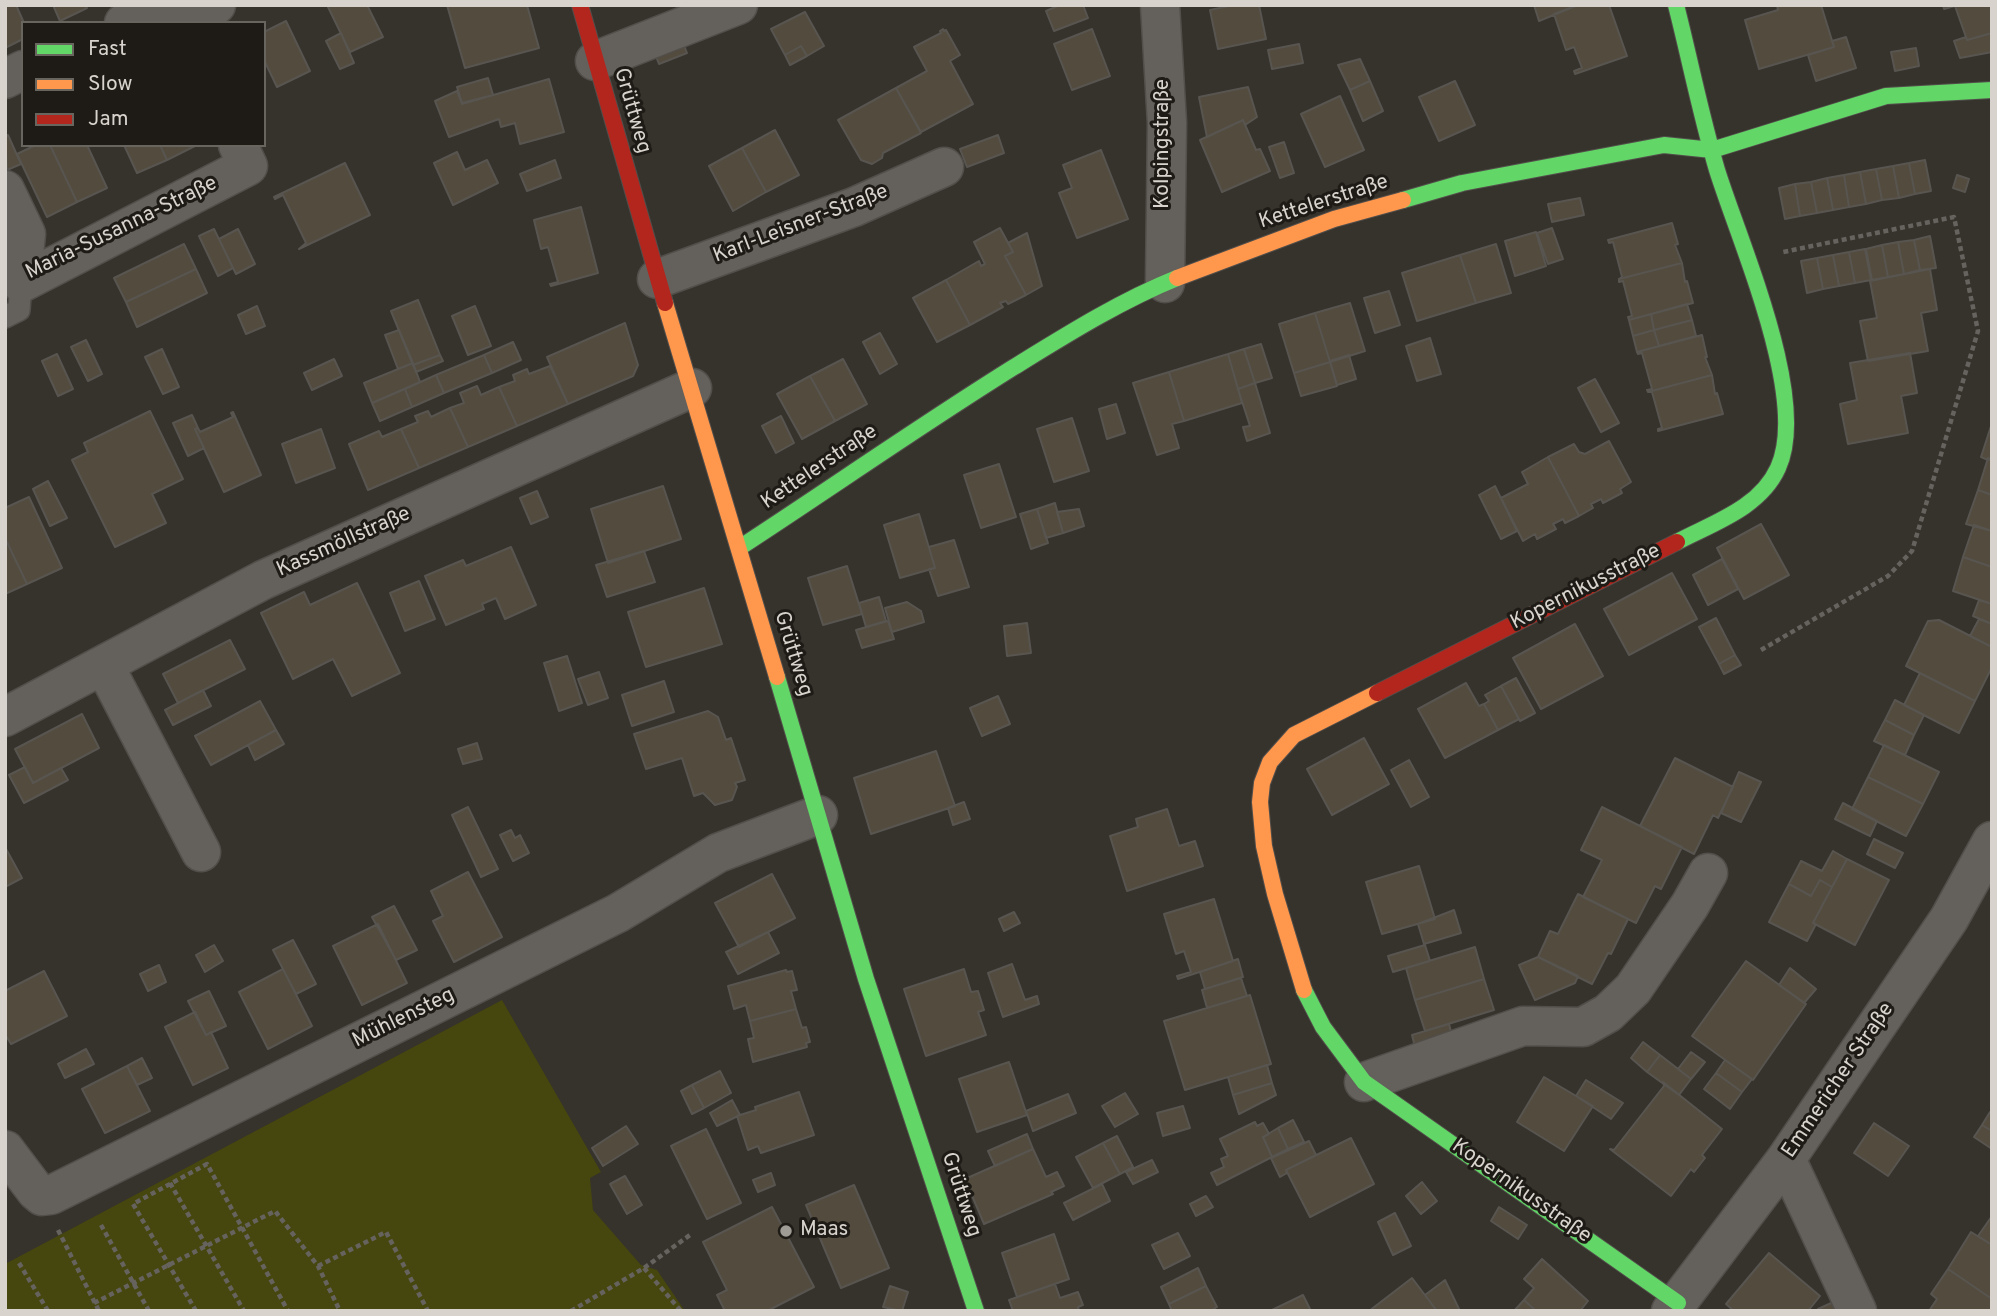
<!DOCTYPE html>
<meta charset="utf-8">
<style>
body{margin:0}
#map{position:relative;width:1997px;height:1316px;overflow:hidden;background:#36322c;font-family:Overpass,sans-serif}
canvas{display:block}
.frame{position:absolute;inset:0;border:7px solid #d8d3cd;pointer-events:none}
.legend{position:absolute;left:21px;top:21px;width:245px;height:126px;box-sizing:border-box;background:#1e1b16;border:2px solid #68655f;margin:0;padding:9px 12px;list-style:none;font-size:21px;color:#d8d3cd}
.legend li{display:flex;align-items:center;gap:14px;height:35px}
.legend b{width:35px;border:2px solid #68655f}
</style>
<div id="map">
<canvas width="1997" height="1316"></canvas>
<div class="frame"></div>
<ul class="legend">
<li><b style="height:9px;background:#63d668"></b>Fast</li>
<li><b style="height:9px;background:#ff974d"></b>Slow</li>
<li><b style="height:9px;background:#b3261e"></b>Jam</li>
</ul>
</div>
<script>
const ctx = document.querySelector('canvas').getContext('2d');
ctx.lineJoin = 'round';
function paint(path, color) { ctx.fillStyle = color; ctx.fill(path, 'evenodd'); }
function strokePath(path, color, width, dash) { ctx.strokeStyle = color; ctx.lineWidth = width; ctx.lineCap = dash ? 'butt' : 'round'; ctx.setLineDash(dash || []); ctx.stroke(path); }
function drawText(font, color, halo, rows, align = 'center') {
  ctx.font = font + ' Overpass,sans-serif'; ctx.lineWidth = 6; ctx.setLineDash([]); ctx.textBaseline = 'middle'; ctx.strokeStyle = halo; ctx.fillStyle = color; for (const [text, x, y, turn = 0] of rows) {
    ctx.save(); ctx.translate(x, y); ctx.rotate((+turn || 0) * Math.PI / 180); ctx.textAlign = isNaN(turn) ? turn : align; if (halo) ctx.strokeText(text, 0, 0); ctx.fillText(text, 0, 0); ctx.restore();
  }
}
paint(new Path2D(`
 M502 1000 601 1172 590 1178 593 1210 641 1265 657 1270 685 1311H5V1264Z`), '#46460f');
const building = new Path2D(`
 M5 5H16L24 23 23 39 5 48Z
 M53 5H85L87 8 60 21Z
 M327 5H367L383 37 350 52Z
 M447 5H527L539 48 465 68Z
 M1060 5H1083L1088 18 1054 31 1046 11Z
 M1234 5H1259L1266 39 1218 49 1210 10Z
 M1534 5H1578L1539 21Z
 M1578 5H1609L1627 56 1575 74 1574 71 1582 68 1574 47 1566 50 1554 14Z
 M1777 5H1821L1834 47 1759 69 1745 20 1778 10Z
 M1943 5H1992V33L1967 40 1955 6 1944 9Z
 M805 12 824 46 807 56 801 46 785 55 771 29Z
 M286 21 310 71 277 87 264 60V32Z
 M943 29 944 31 946 30 960 55 950 61 973 104 921 132 896 88 927 71 914 47 941 33 940 31Z
 M1092 29 1110 76 1072 90 1054 44Z
 M341 33 354 63 340 69 326 41Z
 M1992 33V52L1960 58 1954 41 1966 37 1967 40Z
 M1846 37 1856 68 1816 81 1808 55 1834 47 1832 41Z
 M681 38 687 53 659 64 653 49Z
 M1299 44 1303 63 1272 69 1268 50Z
 M801 46 807 56 790 65 785 55Z
 M1916 48 1919 66 1895 71 1891 52Z
 M1360 59 1370 81 1350 90 1338 65Z
 M488 78 493 95 462 103 457 87Z
 M549 79 564 132 520 144 515 123 501 127 499 119 449 137 435 101 457 91 462 104Z
 M1370 81 1383 111 1363 121 1350 90Z
 M1455 81 1475 125 1439 141 1419 97Z
 M1248 87 1257 117 1245 125 1243 120 1207 137 1199 97Z
 M896 88 921 133 883 153 882 158 872 164 861 160 838 120Z
 M1340 96 1364 150 1325 167 1301 114Z
 M1243 120 1256 150 1260 149 1270 171 1222 192 1200 140Z
 M775 130 799 175 766 192 742 148Z
 M8 135 21 164 7 170 5 136Z
 M998 135 1004 153 967 167 960 149Z
 M1284 142 1294 173 1280 178 1269 147Z
 M36 145H50L77 202 47 217 17 154Z
 M50 145H87L107 188 77 202Z
 M124 145H160L167 160 137 173Z
 M160 145H197L167 160Z
 M742 148 766 192 733 211 709 166Z
 M1101 150 1128 219 1077 238 1059 193 1072 188 1063 165Z
 M457 152 465 170 487 160 498 183 453 205 434 163Z
 M555 160 561 178 527 191 520 174Z
 M1925 160 1931 191 1915 194 1909 163Z
 M345 163 370 215 299 249 306 243 283 195 275 199 274 197Z
 M1909 163 1915 194 1899 198 1893 166Z
 M1893 166 1899 198 1882 200 1876 169Z
 M1876 169 1882 200 1866 204 1860 172Z
 M1860 172 1866 204 1849 207 1844 175Z
 M1844 175 1849 207 1833 210 1827 178Z
 M1957 175 1969 179 1965 192 1953 188Z
 M1827 178 1833 210 1817 213 1811 182Z
 M1811 182 1817 213 1800 216 1795 184Z
 M1795 184 1800 216 1785 219 1779 188Z
 M1580 198 1584 215 1552 222 1548 204Z
 M581 207 598 273 551 286 550 284 558 282 548 247 541 249 534 220Z
 M1672 223 1678 244 1675 245 1682 263 1619 279 1622 277 1613 242 1609 243 1608 240Z
 M1000 228 1013 252 1005 256 1026 295 1008 304 1006 301 1000 303 1003 307 970 325 946 280 979 261 981 266 985 264 974 242Z
 M1552 228 1563 259 1548 264 1537 233Z
 M214 229 233 268 218 276 199 236Z
 M238 229 255 264 236 274 219 239Z
 M1536 232 1546 266 1515 276 1505 241Z
 M1027 233 1042 286 1026 295 1005 256 1013 252 1008 243Z
 M1930 236 1936 268 1920 270 1914 240Z
 M1914 240 1920 270 1904 274 1898 242Z
 M1898 242 1904 274 1888 277 1882 245Z
 M184 244 196 269 126 302 114 278Z
 M1496 244 1511 293 1476 303 1460 255Z
 M1882 245 1888 277 1872 280 1866 249Z
 M1865 249 1871 280 1855 283 1849 252Z
 M1849 252 1855 283 1839 286 1833 255Z
 M1460 255 1476 303 1417 321 1402 273Z
 M1833 255 1839 286 1823 289 1817 258Z
 M1817 258 1823 289 1807 293 1801 261Z
 M1682 263 1685 282 1687 281 1693 303 1629 320 1628 317 1632 316 1623 281 1619 282V279Z
 M196 269 207 293 137 327 126 302Z
 M1930 269 1937 310 1921 313 1928 351 1868 361 1860 321 1877 318 1870 281Z
 M946 280 970 325 937 342 913 298Z
 M1389 291 1400 325 1375 333 1364 298Z
 M418 300 440 355 413 365 391 311Z
 M1350 303 1365 351 1330 362 1315 313Z
 M1687 304 1692 320 1654 330 1651 314Z
 M257 306 265 326 246 334 238 315Z
 M475 306 491 346 468 355 452 316Z
 M1315 313 1330 362 1294 373 1279 324Z
 M1651 314 1654 330 1633 336 1629 320Z
 M1692 320 1696 336 1659 346 1654 330Z
 M625 323 638 365 633 376 568 404 547 357Z
 M399 330 413 363 398 369 385 335Z
 M1654 330 1659 346 1637 352 1633 336Z
 M880 333 897 364 880 374 863 342Z
 M1702 335 1707 357H1705L1712 375 1648 392 1647 390 1652 389 1642 353 1638 354 1637 352Z
 M1430 338 1441 374 1417 381 1406 346Z
 M86 340 102 374 88 381 71 347Z
 M513 342 521 360 492 373 484 355Z
 M1261 344 1272 378 1255 383 1244 349Z
 M162 349 179 387 163 394 145 357Z
 M1244 349 1255 383 1238 389 1228 354Z
 M1910 353 1917 393 1901 396 1908 433 1848 444 1840 404 1857 400 1850 363Z
 M57 354 73 389 58 396 42 361Z
 M1228 354 1242 403 1184 421 1169 372Z
 M440 355 443 361 416 372 413 365Z
 M484 355 492 373 444 393 436 375Z
 M1349 355 1356 379 1337 385 1330 361Z
 M334 359 342 376 312 390 304 373Z
 M843 359 867 404 835 421 810 376Z
 M1330 362 1337 386 1301 396 1294 373Z
 M413 363 420 382 372 403 364 383Z
 M550 366 568 404 517 426 499 387 515 381 513 375 527 369 529 374Z
 M1169 372 1184 421 1172 424 1179 448 1157 455 1133 383Z
 M436 375 444 393 412 407 405 389Z
 M1712 375 1715 394 1717 393 1723 414 1658 431V429L1662 428 1652 392H1648Z
 M810 376 835 421 802 439 777 394Z
 M1595 379 1619 423 1601 432 1578 388Z
 M1255 383 1270 433 1247 441 1243 427 1250 426 1238 389Z
 M477 386 481 395 499 387 517 426 468 447 450 408 464 403 460 393Z
 M405 389 412 407 380 421 372 403Z
 M1116 404 1125 433 1107 439 1099 409Z
 M450 408 468 447 419 468 401 429 418 422 415 416 428 411 431 417Z
 M150 411 183 479 152 494 166 523 115 547 72 460 88 452 84 443Z
 M233 412 261 475 224 492 195 429 198 428 200 432 233 417 231 413Z
 M192 415 198 428 195 429 204 448 188 456 173 423Z
 M781 416 794 443 776 453 762 426Z
 M1072 418 1089 471 1054 482 1037 429Z
 M1992 423V459L1988 460 1981 457Z
 M321 429 335 468 296 483 282 444Z
 M401 429 419 468 368 490 349 444 379 431 382 437Z
 M1609 441 1631 482 1620 489 1622 493 1603 503 1601 499 1591 504 1593 508 1579 516 1548 457 1574 444 1579 452 1585 454Z
 M1548 457 1579 516 1565 523 1563 519 1553 524 1556 529 1537 539 1535 534 1523 541 1501 498 1528 484 1522 472Z
 M1988 458 1992 459V495L1978 490Z
 M999 464 1016 517 981 528 964 475Z
 M48 481 67 518 50 526 33 489Z
 M663 486 681 539 608 563 591 509Z
 M1495 486 1517 531 1501 539 1479 495Z
 M1978 490 1992 495V531L1966 524Z
 M537 491 548 517 531 524 520 498Z
 M29 497 62 568 27 584 5 538V508Z
 M1055 503 1063 533 1046 538 1037 509Z
 M1037 509 1048 543 1031 549 1020 514Z
 M1079 509 1084 526 1063 533 1057 512Z
 M919 514 935 568 900 578 884 525Z
 M1761 524 1789 575 1744 599 1717 548Z
 M1974 525 1992 531V567L1963 557Z
 M5 538 27 584 5 594Z
 M954 540 969 587 938 596 929 569 935 568 929 547Z
 M511 547 536 605 505 619 496 598 482 604 484 609 446 625 425 576 463 560 466 566Z
 M644 551 655 582 607 597 596 565Z
 M1963 557 1992 567V604L1953 591Z
 M1722 559 1738 589 1708 605 1693 575Z
 M847 566 862 614 823 625 808 578Z
 M1672 573 1697 619 1629 655 1604 609Z
 M419 581 435 619 405 631 390 593Z
 M357 583 400 673 352 696 333 659 293 679 261 613 304 592 310 605Z
 M704 588 722 644 646 667 628 612Z
 M879 597 886 621 866 627 859 603Z
 M1979 600 1992 604V624L1973 616Z
 M907 602 921 611 924 622 892 632 885 608Z
 M1716 618 1735 655 1719 664 1699 627Z
 M1979 619 1992 624V647L1970 636Z
 M1939 620 1992 647V667L1975 701 1906 666 1928 621Z
 M888 621 894 639 862 648 856 630Z
 M1027 623 1031 653 1007 656 1004 626Z
 M1575 624 1603 676 1541 709 1513 658Z
 M230 640 245 669 178 703 163 674Z
 M1735 655 1741 665 1724 674 1719 664Z
 M567 656 582 703 559 711 544 663Z
 M599 672 608 698 588 705 578 679Z
 M1920 673 1975 701 1959 733 1904 705Z
 M1516 678 1535 713 1520 721 1501 686Z
 M664 681 674 712 632 726 622 695Z
 M1466 683 1479 706 1484 704 1498 730 1445 758 1418 709Z
 M1501 686 1519 719 1498 730 1484 704 1489 701 1485 695Z
 M203 690 211 706 173 725 165 710Z
 M998 696 1010 724 982 736 970 708Z
 M1895 700 1924 715 1914 735 1885 720Z
 M260 701 276 730 211 765 195 736Z
 M708 711 718 717 726 740 731 738 745 780 735 783 737 787 732 800 715 805 703 793 694 796 682 758 646 769 634 734Z
 M82 714 99 748 33 783 15 749Z
 M1885 720 1914 735 1905 755 1874 741Z
 M276 730 284 744 255 760 248 745Z
 M1364 738 1389 784 1332 815 1307 769Z
 M477 743 482 759 463 764 458 749Z
 M1884 745 1939 772 1923 804 1868 777Z
 M936 751 955 806 871 834 854 778Z
 M1675 758 1733 787 1718 818 1713 815 1694 854 1640 826Z
 M1409 760 1429 797 1411 807 1391 770Z
 M25 767 33 783 61 768 68 780 24 803 9 775Z
 M1739 772 1761 782 1741 822 1721 813Z
 M1868 777 1923 804 1906 836 1852 809Z
 M964 802 970 819 953 825 948 808Z
 M1843 803 1877 821 1870 836 1835 819Z
 M468 807 498 869 481 877 452 815Z
 M1602 807 1682 847 1661 889 1655 886 1636 923 1583 897 1602 860 1581 850Z
 M1167 809 1179 846 1195 841 1203 866 1127 891 1110 836 1138 827 1136 819Z
 M511 830 515 838 520 835 529 853 513 861 500 835Z
 M1874 839 1903 853 1895 868 1867 854Z
 M5 847 22 878 5 887Z
 M1833 851 1847 859 1832 887 1820 880 1811 896 1789 884 1801 861 1822 871Z
 M1847 859 1889 880 1855 945 1813 923Z
 M1419 866 1435 919 1382 934 1366 882Z
 M468 872 502 937 454 962 433 921 443 916 431 891Z
 M772 874 795 918 739 947 715 903Z
 M1820 880 1832 887 1813 923 1816 924 1807 941 1769 922 1789 884 1811 896Z
 M1578 894 1628 919 1611 954 1608 953 1592 984 1538 957 1550 931 1558 934Z
 M1214 899 1233 961 1178 979 1177 976 1191 972 1184 951 1176 954 1164 914Z
 M394 906 417 950 396 960 372 917Z
 M1454 910 1461 933 1424 944 1418 924Z
 M1014 912 1020 923 1004 931 999 919Z
 M378 924 407 983 362 1005 333 946Z
 M768 932 779 953 738 974 726 952Z
 M293 940 316 984 296 994 273 950Z
 M214 945 223 961 205 972 196 955Z
 M1425 945 1430 961 1393 972 1388 956Z
 M1475 947 1484 979 1415 1000 1406 968Z
 M1538 957 1578 976 1575 983 1535 1000 1519 965Z
 M1238 959 1243 977 1205 989 1200 972Z
 M1746 961 1806 1004 1753 1080 1692 1036Z
 M1012 964 1025 1000 1037 996 1039 1004 1003 1017 988 973Z
 M159 965 166 982 148 991 140 974Z
 M1790 968 1816 989 1804 1003 1779 985Z
 M283 969 312 1026 268 1049 239 992Z
 M964 969 971 992 978 991 984 1010 978 1012 986 1035 926 1056 904 989Z
 M786 970 787 972 792 971 797 990 791 991 796 1009 750 1021 746 1005 734 1009 728 986Z
 M44 971 67 1016 11 1044 5 1034V991Z
 M1241 978 1247 996 1207 1008 1202 990Z
 M1484 979 1494 1010 1425 1031 1415 1000Z
 M209 991 226 1026 206 1035 188 1001Z
 M1250 995 1271 1064 1185 1090 1164 1021Z
 M796 1009 802 1028 806 1027 810 1042 806 1043 807 1047 753 1062 748 1039 754 1038 750 1021Z
 M195 1012 206 1035 211 1032 228 1068 193 1085 165 1027Z
 M1449 1024 1453 1040 1416 1051 1412 1035Z
 M1643 1042 1660 1055 1647 1072 1631 1058Z
 M86 1049 94 1064 65 1078 58 1064Z
 M1691 1052 1705 1062 1691 1079 1678 1069Z
 M1660 1055 1691 1079 1679 1095 1647 1072Z
 M142 1058 152 1078 137 1085 127 1066Z
 M1725 1060 1752 1079 1742 1092 1716 1073Z
 M1009 1062 1027 1115 977 1132 959 1079Z
 M1267 1065 1272 1083 1233 1095 1228 1077Z
 M127 1066 150 1111 105 1133 82 1089Z
 M720 1071 731 1093 704 1108 692 1085Z
 M1716 1073 1742 1092 1730 1109 1704 1089Z
 M1544 1077 1593 1106 1564 1151 1517 1122Z
 M1586 1080 1623 1103 1611 1119 1576 1096Z
 M1663 1082 1722 1129 1702 1155 1705 1158 1694 1172 1691 1169 1671 1196 1610 1149 1614 1150 1664 1086Z
 M1272 1083 1276 1095 1239 1114 1233 1095Z
 M692 1085 704 1108 692 1114 681 1091Z
 M799 1092 814 1135 761 1153 758 1146 748 1150 737 1116 756 1110 755 1107Z
 M1125 1093 1138 1114 1115 1127 1102 1106Z
 M1068 1094 1076 1113 1033 1131 1026 1111Z
 M732 1100 740 1115 717 1126 710 1113Z
 M1183 1106 1190 1128 1163 1136 1157 1113Z
 M1990 1112 1992 1113V1131L1982 1125Z
 M1293 1120 1304 1142 1288 1149 1278 1128Z
 M1255 1122 1257 1126 1263 1123 1268 1132 1269 1134 1263 1137 1272 1157 1217 1185 1211 1173 1224 1167 1221 1159 1228 1156 1220 1139Z
 M1874 1123 1909 1146 1888 1176 1854 1153Z
 M1982 1125 1992 1131V1149L1974 1137Z
 M626 1126 638 1144 603 1166 592 1148Z
 M1278 1128 1288 1149 1272 1157 1263 1137Z
 M706 1129 741 1203 707 1219 671 1146Z
 M1027 1134 1033 1149 995 1166 988 1151Z
 M1117 1136 1133 1167 1120 1174 1103 1143Z
 M1351 1138 1374 1184 1310 1217 1286 1170Z
 M1309 1141 1316 1155 1286 1170 1287 1173 1280 1177 1271 1158Z
 M1103 1143 1120 1174 1093 1188 1076 1157Z
 M1033 1149 1046 1177 1057 1172 1064 1186 1051 1192 1053 1194 984 1224 965 1179Z
 M1152 1160 1158 1172 1133 1184 1126 1172Z
 M771 1173 775 1185 758 1192 753 1180Z
 M625 1176 642 1205 627 1214 610 1184Z
 M1422 1182 1437 1201 1421 1214 1406 1196Z
 M1102 1184 1110 1201 1073 1220 1064 1203Z
 M854 1185 889 1268 841 1288 806 1205Z
 M1206 1196 1213 1207 1196 1216 1190 1204Z
 M772 1207 814 1287 767 1311H725L717 1295 727 1290 703 1242Z
 M1499 1207 1527 1225 1518 1239 1491 1221Z
 M1395 1213 1411 1246 1393 1255 1378 1222Z
 M1992 1216V1245L1978 1236Z
 M1971 1232 1992 1245V1299L1948 1269Z
 M1178 1233 1190 1256 1164 1269 1152 1245Z
 M1054 1234 1069 1279 1017 1297 1002 1253Z
 M1769 1253 1820 1296 1808 1311H1734L1726 1304Z
 M1542 1259 1588 1301 1580 1311H1536L1524 1300 1534 1288 1524 1279Z
 M1198 1268 1206 1286 1169 1304 1161 1287Z
 M1948 1269 1992 1299V1311H1929L1937 1299 1931 1294Z
 M1412 1278 1437 1311H1369Z
 M1445 1280 1460 1311H1437L1425 1295Z
 M1055 1284 1060 1298 1078 1292 1083 1305 1078 1307 1079 1311H1013L1009 1300Z
 M890 1286 908 1292 902 1311 883 1307Z
 M1206 1286 1217 1307 1210 1311H1172L1169 1304Z
 M1303 1295 1311 1311H1270Z
 M1840 1299 1846 1311H1819L1818 1309Z
 M1524 1300 1536 1311H1514Z`);
paint(building, '#524b3e');
strokePath(building, '#585550', 2);
const lane = new Path2D(`
 M5 317 19 310 21 283`);
const street = new Path2D(`
 M1160 5 1167 123 1165 283
 M124 23 143 14 179 23 216 5
 M595 61 738 5
 M5 79 23 70
 M5 190 26 234 21 283 248 166 238 145
 M657 279 854 207 944 167
 M104 665 201 852
 M5 717 263 580 692 388
 M1364 1082 1523 1026 1583 1027 1608 1013 1633 989 1690 905 1708 873
 M5 1150 36 1191 42 1196 51 1195 618 913 718 853 818 815
 M1786 1159 1857 1311
 M1671 1311 1786 1159 1949 919 1992 841`);
const fast = new Path2D(`
 M1676 5C1690 60 1701 116 1717 170 1739 241 1810 399 1778 468 1760 508 1713 523 1677 542
 M1403 200 1462 183 1664 145 1712 150 1886 96 1992 90
 M739 548C831 488 921 425 1014 367 1066 335 1120 301 1177 278
 M777 677 866 979 976 1311
 M1304 990 1323 1027 1364 1082 1678 1303`);
const slow = new Path2D(`
 M1177 278 1334 219 1403 200
 M665 303 777 677
 M1304 990 1275 894 1264 846 1260 802 1262 783 1270 762 1294 735 1377 693`);
const jam = new Path2D(`
 M580 5 665 303
 M1377 693 1677 542`);
strokePath(lane, '#524e4a', 24);
strokePath(street, '#524e4a', 41);
strokePath(fast, '#524e4a', 18);
strokePath(slow, '#524e4a', 18);
strokePath(jam, '#524e4a', 18);
strokePath(new Path2D(`
 M1761 650 1888 576 1912 551 1978 331 1954 217 1783 252
 M170 1183 244 1311
 M101 1225 149 1311
 M58 1230 99 1311
 M19 1263 48 1311
 M318 1266 386 1232 428 1311
 M644 1268 681 1311
 M94 1303 275 1211 318 1266 340 1311
 M196 1311 133 1204 207 1164 288 1311
 M571 1311 644 1268 690 1235`), '#66635f', 4.5, [5, 3.5]);
strokePath(lane, '#64615c', 21);
strokePath(street, '#64615c', 38);
strokePath(fast, '#63d668', 16);
strokePath(slow, '#ff974d', 16);
strokePath(jam, '#b3261e', 16);
for (const [x, y, r, color] of [
 [786,1231,7,"#9f9b95"]
]) { const dot = new Path2D(); dot.arc(x, y, r, 0, 2 * Math.PI); ctx.fillStyle = color; ctx.fill(dot); strokePath(dot, '#1e1b16', 2.5); }
drawText('21px', '#d8d3cd', '#1e1b16', [
 ["Grüttweg",631,111,74],
 ["Kolpingstraße",1164,144,-90],
 ["Kettelerstraße",1324,203,-18],
 ["Karl-Leisner-Straße",801,225,-21],
 ["Maria-Susanna-Straße",122,229,-26],
 ["Kettelerstraße",820,468,-34],
 ["Kassmöllstraße",344,543,-24],
 ["Kopernikusstraße",1586,588,-27],
 ["Grüttweg",792,654,73],
 ["Mühlensteg",404,1019,-26],
 ["Emmericher Straße",1839,1081,-56],
 ["Kopernikusstraße",1521,1192,35],
 ["Grüttweg",960,1195,72]
]);
drawText('21px', '#d8d3cd', '#1e1b16', [
 ["Maas",800,1231]
], 'left');
</script>
